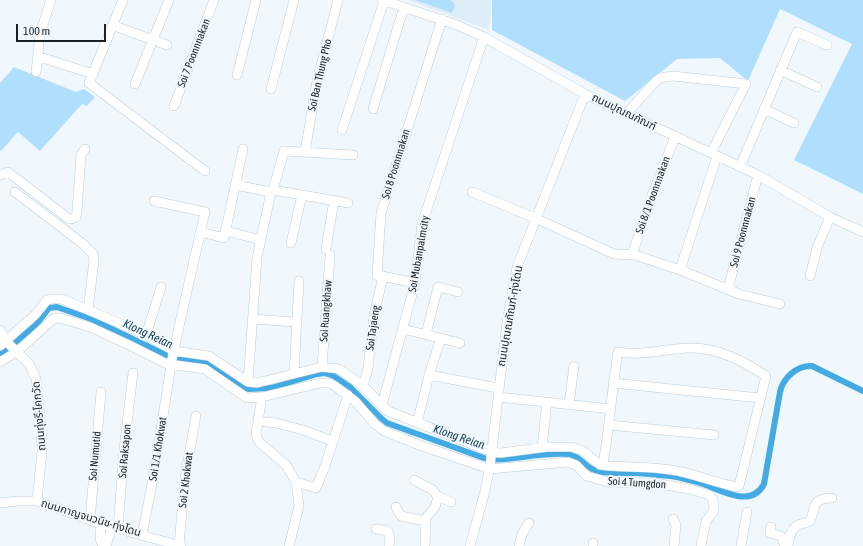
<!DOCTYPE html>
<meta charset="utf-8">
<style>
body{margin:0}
#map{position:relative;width:863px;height:546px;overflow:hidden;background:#f1f8fd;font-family:"Asap Condensed",sans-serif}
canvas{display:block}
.scale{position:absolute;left:16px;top:24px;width:90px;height:18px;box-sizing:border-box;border:2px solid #1b2226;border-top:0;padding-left:5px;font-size:12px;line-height:14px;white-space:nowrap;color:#1b2226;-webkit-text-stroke:3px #f1f8fd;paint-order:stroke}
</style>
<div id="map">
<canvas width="863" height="546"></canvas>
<div class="scale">100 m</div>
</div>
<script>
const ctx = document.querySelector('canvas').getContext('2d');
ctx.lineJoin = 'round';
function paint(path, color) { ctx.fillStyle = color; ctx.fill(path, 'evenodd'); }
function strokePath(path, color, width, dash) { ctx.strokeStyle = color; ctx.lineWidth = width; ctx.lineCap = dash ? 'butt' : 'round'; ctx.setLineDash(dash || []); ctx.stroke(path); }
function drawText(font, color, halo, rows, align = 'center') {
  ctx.font = font + ' "Asap Condensed","Noto Sans Thai",sans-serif'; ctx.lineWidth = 4; ctx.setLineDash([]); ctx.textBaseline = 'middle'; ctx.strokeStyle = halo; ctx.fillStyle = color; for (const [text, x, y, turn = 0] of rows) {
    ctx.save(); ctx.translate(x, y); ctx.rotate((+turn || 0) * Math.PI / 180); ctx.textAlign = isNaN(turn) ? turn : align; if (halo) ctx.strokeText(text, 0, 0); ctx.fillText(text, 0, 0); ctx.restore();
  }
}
paint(new Path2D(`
 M408 0H492L489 30Z`), '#deeef8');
paint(new Path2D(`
 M415 0H450L454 3 455 6 452 13Z
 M492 0H863V194L794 160 852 44 780 9 748 81 720 58 677 59 625 101 492 30Z
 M14 67 76 92 84 89 95 97 87 106 82 104 40 151 18 132 1 151 0 150V83Z`), '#afdffd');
strokePath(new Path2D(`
 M0 355 36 325 49 308 57 307 91 319 168 356 207 362 248 389 271 388 317 374 325 373 332 375 350 387 382 419 387 423 484 458C494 461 505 459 515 458 532 456 549 453 567 454 581 455 585 469 598 471 611 474 624 473 637 473 650 474 664 475 677 477 686 479 695 481 703 484 721 490 751 509 764 484L780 392C783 378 797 365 812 366L863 391`), '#44aae3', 6);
const minor = new Path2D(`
 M123 0 89 83 205 171
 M382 0 457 25 484 37 585 94 758 175 830 217 863 232
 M112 25 167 45
 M37 56 93 74
 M780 70 817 87
 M36 72 40 34 51 0
 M237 75 256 0
 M135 84 169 0
 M271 89 294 0
 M174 106 214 0
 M373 109 404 7
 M764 109 794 123
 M626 114 655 82 660 78 673 76 746 84 711 153
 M342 130 384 1
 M305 152 317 81 338 0
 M740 167 797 32 827 45
 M0 175 8 172 69 219H72L76 217 77 211 81 155 85 149
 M235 185 271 192
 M273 190 348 203
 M15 192 83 244 93 254 94 261 88 309
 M472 192 535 218 614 254 635 255 680 270 739 294 780 304
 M226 231 261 240
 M201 232 224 238 243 149
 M291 243 302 195
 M326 249 334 200
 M632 255 652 195 675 137
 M680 270 717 156
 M810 276 817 248 830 217
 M415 283 377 275 381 213 442 19
 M728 289 758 175
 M253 319 296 322
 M403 329 460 343
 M0 330 6 341 29 364 36 378 41 426 42 451 37 501
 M426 334 438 287 458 292
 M146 335 161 287
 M0 346 36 314 47 300 52 299H62L114 321 146 335 174 351 209 356 248 382 257 383 265 381 322 367 339 369 363 386 388 411 492 452 501 453 547 447H571L583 451 600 465C624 468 647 466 671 470 694 473 714 483 737 487L739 486 766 376C743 361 717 347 689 348 672 348 656 353 640 353 632 354 625 353 618 352 612 390 609 428 603 465
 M0 362 18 351 52 320 56 318H60L90 327 127 344 167 364 205 369 247 398 262 397 320 383H330L335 386 355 401 375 424 384 431 419 445 490 469 568 462 576 465 587 476 608 482 654 483 690 489 709 495 713 500 714 508 713 512 706 521 701 546
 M322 367 330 255
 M294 374 299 281
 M429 375 498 388
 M248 382 257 258 271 192 273 190 284 151 353 155
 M613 383 760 398
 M363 386 368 368 374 316 383 276H378
 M262 397 256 433 257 438 260 443 286 465 296 482 299 506 289 546
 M498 397 611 409
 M569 404 574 366
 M382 405 415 283 422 224 484 37
 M258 421 276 423 303 430 332 441
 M417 423 429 375 441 338
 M609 425 714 435
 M542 447 547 402
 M414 480 433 490 438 497 435 507 426 518 425 546
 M296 482 316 488 325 466 348 395
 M437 496 451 502
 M0 503 18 501H37L101 524 181 546
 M396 507 399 513 401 516 425 521
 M673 519 676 525 674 546
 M90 520 101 392
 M101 524 100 539 103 546
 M771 527 770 533 781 536 785 546
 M118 529 124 449 133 373
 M376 529 388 531 390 538 389 546
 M142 535 153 479 173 353 205 212 154 201
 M593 543V546
 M179 545 185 478 196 416
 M106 546 112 527
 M470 546 485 491 490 466 507 322 517 267 585 94
 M519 546 522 534 529 523
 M741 546 747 512
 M788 546C789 538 791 526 801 524 805 523 807 523 810 521 817 506 810 499 832 498`);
strokePath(minor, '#baccd9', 10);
strokePath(minor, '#fff', 9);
drawText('11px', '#1b2226', '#f1f8fd', [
 ["Soi 7 Poonnnakan",194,53,-69],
 ["Soi Ban Thung Pho",320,75,-77],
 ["ถนนปุณณกัณฑ์",624,112,26],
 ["Soi 8 Poonnnakan",396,164,-73],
 ["Soi 8/1 Poonnnakan",653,195,-70],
 ["Soi 9 Poonnnakan",743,232,-75],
 ["Soi Mubanpalmcity",419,254,-80],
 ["Soi Ruangkhaw",326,311,-86],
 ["ถนนปุณณกัณฑ์-ทุ่งโดน",510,316,-80],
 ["Soi Tajaeng",373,328,-82],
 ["ถนนทุ่งรี-โคกวัด",39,416,-95],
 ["Soi 1/1 Khokwat",158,449,-81],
 ["Soi Raksapon",125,451,-85],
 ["Soi Numutid",95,456,-85],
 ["Soi 2 Khokwat",186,480,-83],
 ["Soi 4 Tumgdon",637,483,4],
 ["ถนนกาญจนวนิช-ทุ่งโดน",91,518,17]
]);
drawText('italic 12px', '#113c53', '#f1f8fd', [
 ["Klong Reian",148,334,25],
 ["Klong Reian",459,437,19]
]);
</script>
